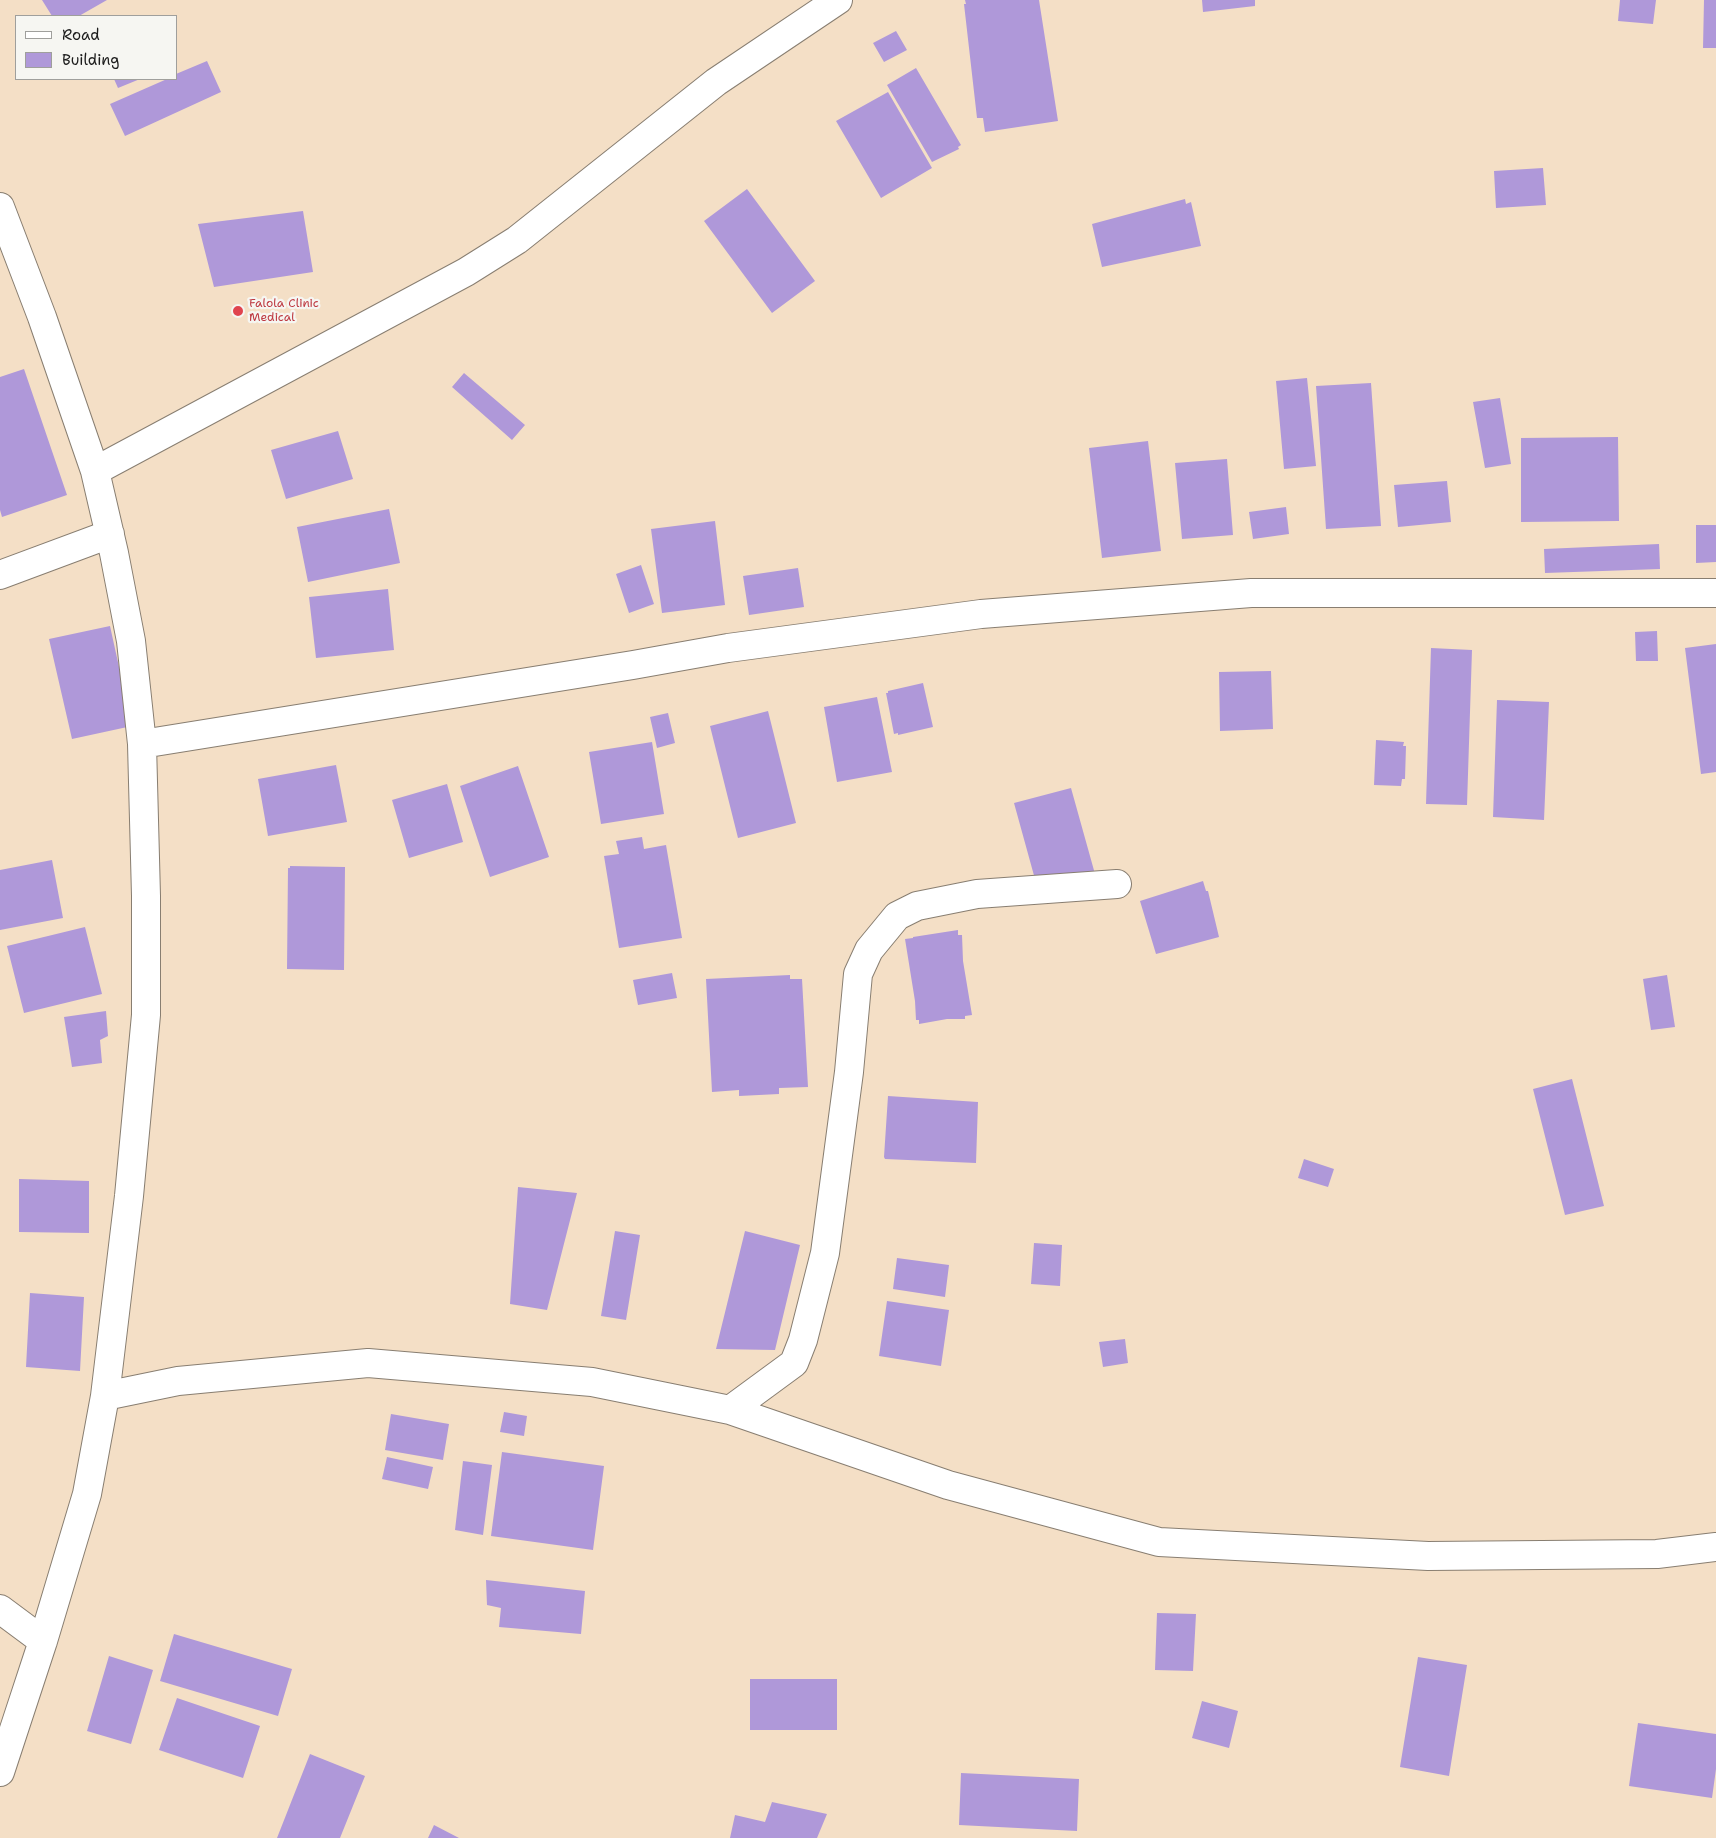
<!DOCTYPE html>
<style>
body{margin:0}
#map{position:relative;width:1716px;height:1838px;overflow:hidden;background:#f4dfc6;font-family:"Shantell Sans",sans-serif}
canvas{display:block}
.legend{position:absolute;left:15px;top:15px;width:162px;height:65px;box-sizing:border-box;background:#f6f6f2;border:1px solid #9f9f9c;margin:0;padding:6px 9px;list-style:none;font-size:15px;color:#1c1c1c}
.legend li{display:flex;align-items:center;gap:10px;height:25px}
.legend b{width:25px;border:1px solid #9f9f9c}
</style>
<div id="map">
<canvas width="1716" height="1838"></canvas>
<ul class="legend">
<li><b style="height:6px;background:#fff"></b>Road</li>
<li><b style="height:14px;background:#af98d9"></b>Building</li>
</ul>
</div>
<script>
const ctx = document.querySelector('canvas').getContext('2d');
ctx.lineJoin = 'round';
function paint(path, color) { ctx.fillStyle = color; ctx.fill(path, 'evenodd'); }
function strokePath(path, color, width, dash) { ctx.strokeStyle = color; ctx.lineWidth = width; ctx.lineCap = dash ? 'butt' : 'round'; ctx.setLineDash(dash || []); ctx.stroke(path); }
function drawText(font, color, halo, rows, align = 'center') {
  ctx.font = font + ' "Shantell Sans",sans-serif'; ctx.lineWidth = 4.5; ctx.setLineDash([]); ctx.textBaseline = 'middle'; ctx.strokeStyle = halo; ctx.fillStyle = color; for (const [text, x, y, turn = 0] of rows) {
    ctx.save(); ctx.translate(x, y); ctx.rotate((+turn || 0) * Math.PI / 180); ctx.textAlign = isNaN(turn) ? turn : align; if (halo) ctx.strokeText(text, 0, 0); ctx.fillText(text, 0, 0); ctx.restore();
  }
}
paint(new Path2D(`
 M42 0H107L79 16H52Z
 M965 0H1039L1058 121 985 132 983 118H977L964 4H966Z
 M1202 0H1255V6L1203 12Z
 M1620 0H1656L1653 24 1618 21Z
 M1704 0H1716V48H1703Z
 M896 31 907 50 884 62 873 43Z
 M207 61 221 92 125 136 110 104 167 79H176V74Z
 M916 68 961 145 958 147 959 149 932 162 887 85Z
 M114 79H140L118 88Z
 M888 92 932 168 881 198 836 121Z
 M1543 168 1546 205 1496 208 1494 171Z
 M747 189 815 281 772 313 704 221Z
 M1185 199 1186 204 1191 202 1201 246 1102 267 1092 224Z
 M303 211 313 272 214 287 198 224Z
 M24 369 67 495 2 517 0 510V377Z
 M464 373 525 425 512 440 452 387Z
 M1307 378 1316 466 1284 469 1276 381Z
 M1371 383 1381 526 1326 529 1316 386Z
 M1500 398 1511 464 1485 468 1473 402Z
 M338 431 353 479 286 499 271 450Z
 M1618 437 1619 521 1521 522V438Z
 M1148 441 1161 551 1102 558 1089 448Z
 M1227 459 1233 535 1182 539 1175 463Z
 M1447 481 1451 522 1398 527 1394 485Z
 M1286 507 1289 534 1253 539 1249 512Z
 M389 509 400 563 308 582 297 527Z
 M715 521 725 605 662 613 651 529Z
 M1696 525H1716V562L1696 563Z
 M1659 544 1660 569 1545 573 1544 549Z
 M641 565 654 604 629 613 616 574Z
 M798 568 804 607 749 615 743 576Z
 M388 589 394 650 316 658 309 597Z
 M110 626 132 726 72 739 49 639Z
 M1657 631 1658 661H1636L1635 632Z
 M1716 644V772L1701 774 1685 648Z
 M1431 648 1472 650 1467 805 1426 804Z
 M1271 671 1273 729 1220 731 1219 672Z
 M923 683 933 727 898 735V733L894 734 886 693H888V691Z
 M877 697 892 772 837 782 824 707Z
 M1497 700 1549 702 1544 820 1493 817Z
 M768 711 796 823 738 838 710 726Z
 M668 713 675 743 657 748 650 717Z
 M1376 740 1404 742 1403 746H1406L1405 779H1402L1401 786 1374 785Z
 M652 742 664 814 601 824 589 752Z
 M336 765 347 822 268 836 258 779Z
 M518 766 549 857 490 877 460 786Z
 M447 784 463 842 409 858 392 800Z
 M1071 788 1095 874 1038 890 1014 803Z
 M642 837 644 849 666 845 682 938 619 948 604 856 619 854 616 841Z
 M52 860 63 918 0 930V870Z
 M290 866 345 867 344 970 287 969 288 868H290Z
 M1203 881 1206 891H1208L1219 937 1156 954 1140 901Z
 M85 927 102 994 24 1013 7 946Z
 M958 930V935H962L963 961 972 1015 965 1016V1019H947L919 1024V1020H916L915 1001 905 939 913 938V937Z
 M672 973 677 998 638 1005 633 980Z
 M790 975V979H802L808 1087 779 1088V1094L739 1096V1090L712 1092 706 979Z
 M1667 975 1675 1027 1651 1030 1643 979Z
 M106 1011 108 1036 100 1040 102 1063 72 1067 64 1017Z
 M1572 1079 1604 1206 1565 1215 1533 1089Z
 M888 1096 978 1102 976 1163 885 1159 884 1157Z
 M1304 1159 1334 1169 1328 1187 1298 1178Z
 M19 1179 89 1181V1233L19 1232Z
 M518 1187 577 1193 547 1310 510 1304Z
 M615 1231 640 1235 626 1320 601 1316Z
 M745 1231 800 1245 775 1350 716 1349Z
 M1034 1243 1062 1245 1060 1286 1031 1284Z
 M897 1258 949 1265 945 1297 893 1289Z
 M30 1293 84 1297 80 1371 26 1367Z
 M887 1301 949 1310 941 1366 879 1356Z
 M1125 1339 1128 1363 1103 1367 1099 1342Z
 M504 1412 527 1416 524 1436 500 1432Z
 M391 1414 449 1424 443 1460 385 1450Z
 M502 1452 604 1466 593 1550 491 1536Z
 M387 1457 433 1467 428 1489 382 1479Z
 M463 1461 492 1465 483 1535 455 1530Z
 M486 1580 585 1591 581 1634 499 1627 501 1608 487 1605Z
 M1157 1613 1196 1614 1193 1671 1155 1670Z
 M174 1634 292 1669 278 1716 160 1681Z
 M109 1656 153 1670 131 1744 87 1731Z
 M1418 1657 1467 1665 1449 1776 1400 1767Z
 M750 1679H837V1730H750Z
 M177 1698 260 1726 243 1778 159 1750Z
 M1202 1701 1238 1711 1229 1748 1192 1738Z
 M1638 1723 1716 1734V1769L1712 1798 1629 1786Z
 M310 1754 365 1776 340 1838H277Z
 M961 1773 1079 1779 1077 1831 959 1825Z
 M772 1802 827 1814 817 1838H730L735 1815 765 1822Z
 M434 1825 459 1838H428Z`), '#af98d9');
const minor = new Path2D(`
 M0 207 42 317 95 471 114 553 131 641 142 744 146 896V1015L129 1196 105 1396 87 1494 43 1641 0 1772
 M95 471 466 272 517 240 716 82 838 0
 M0 575 110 534
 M142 744 633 665 728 648 981 614 1251 593H1716
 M105 1396 178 1381 368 1363 592 1382 730 1410 794 1363 803 1340 825 1253 849 1072 858 974 869 950 897 916 917 906 977 894 1117 884
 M730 1410 948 1485 1159 1542 1428 1556 1657 1554 1716 1547
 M0 1609 43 1641`);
strokePath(minor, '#887e71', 30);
strokePath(minor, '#fff', 28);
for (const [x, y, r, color] of [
 [238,311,6,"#e0444e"]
]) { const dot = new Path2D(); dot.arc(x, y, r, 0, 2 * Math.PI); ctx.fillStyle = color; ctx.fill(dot); strokePath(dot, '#f6f6f2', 2); }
drawText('12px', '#be3a42', '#f6f6f2', [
 ["Falola Clinic",249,304],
 ["Medical",249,318]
], 'left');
</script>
